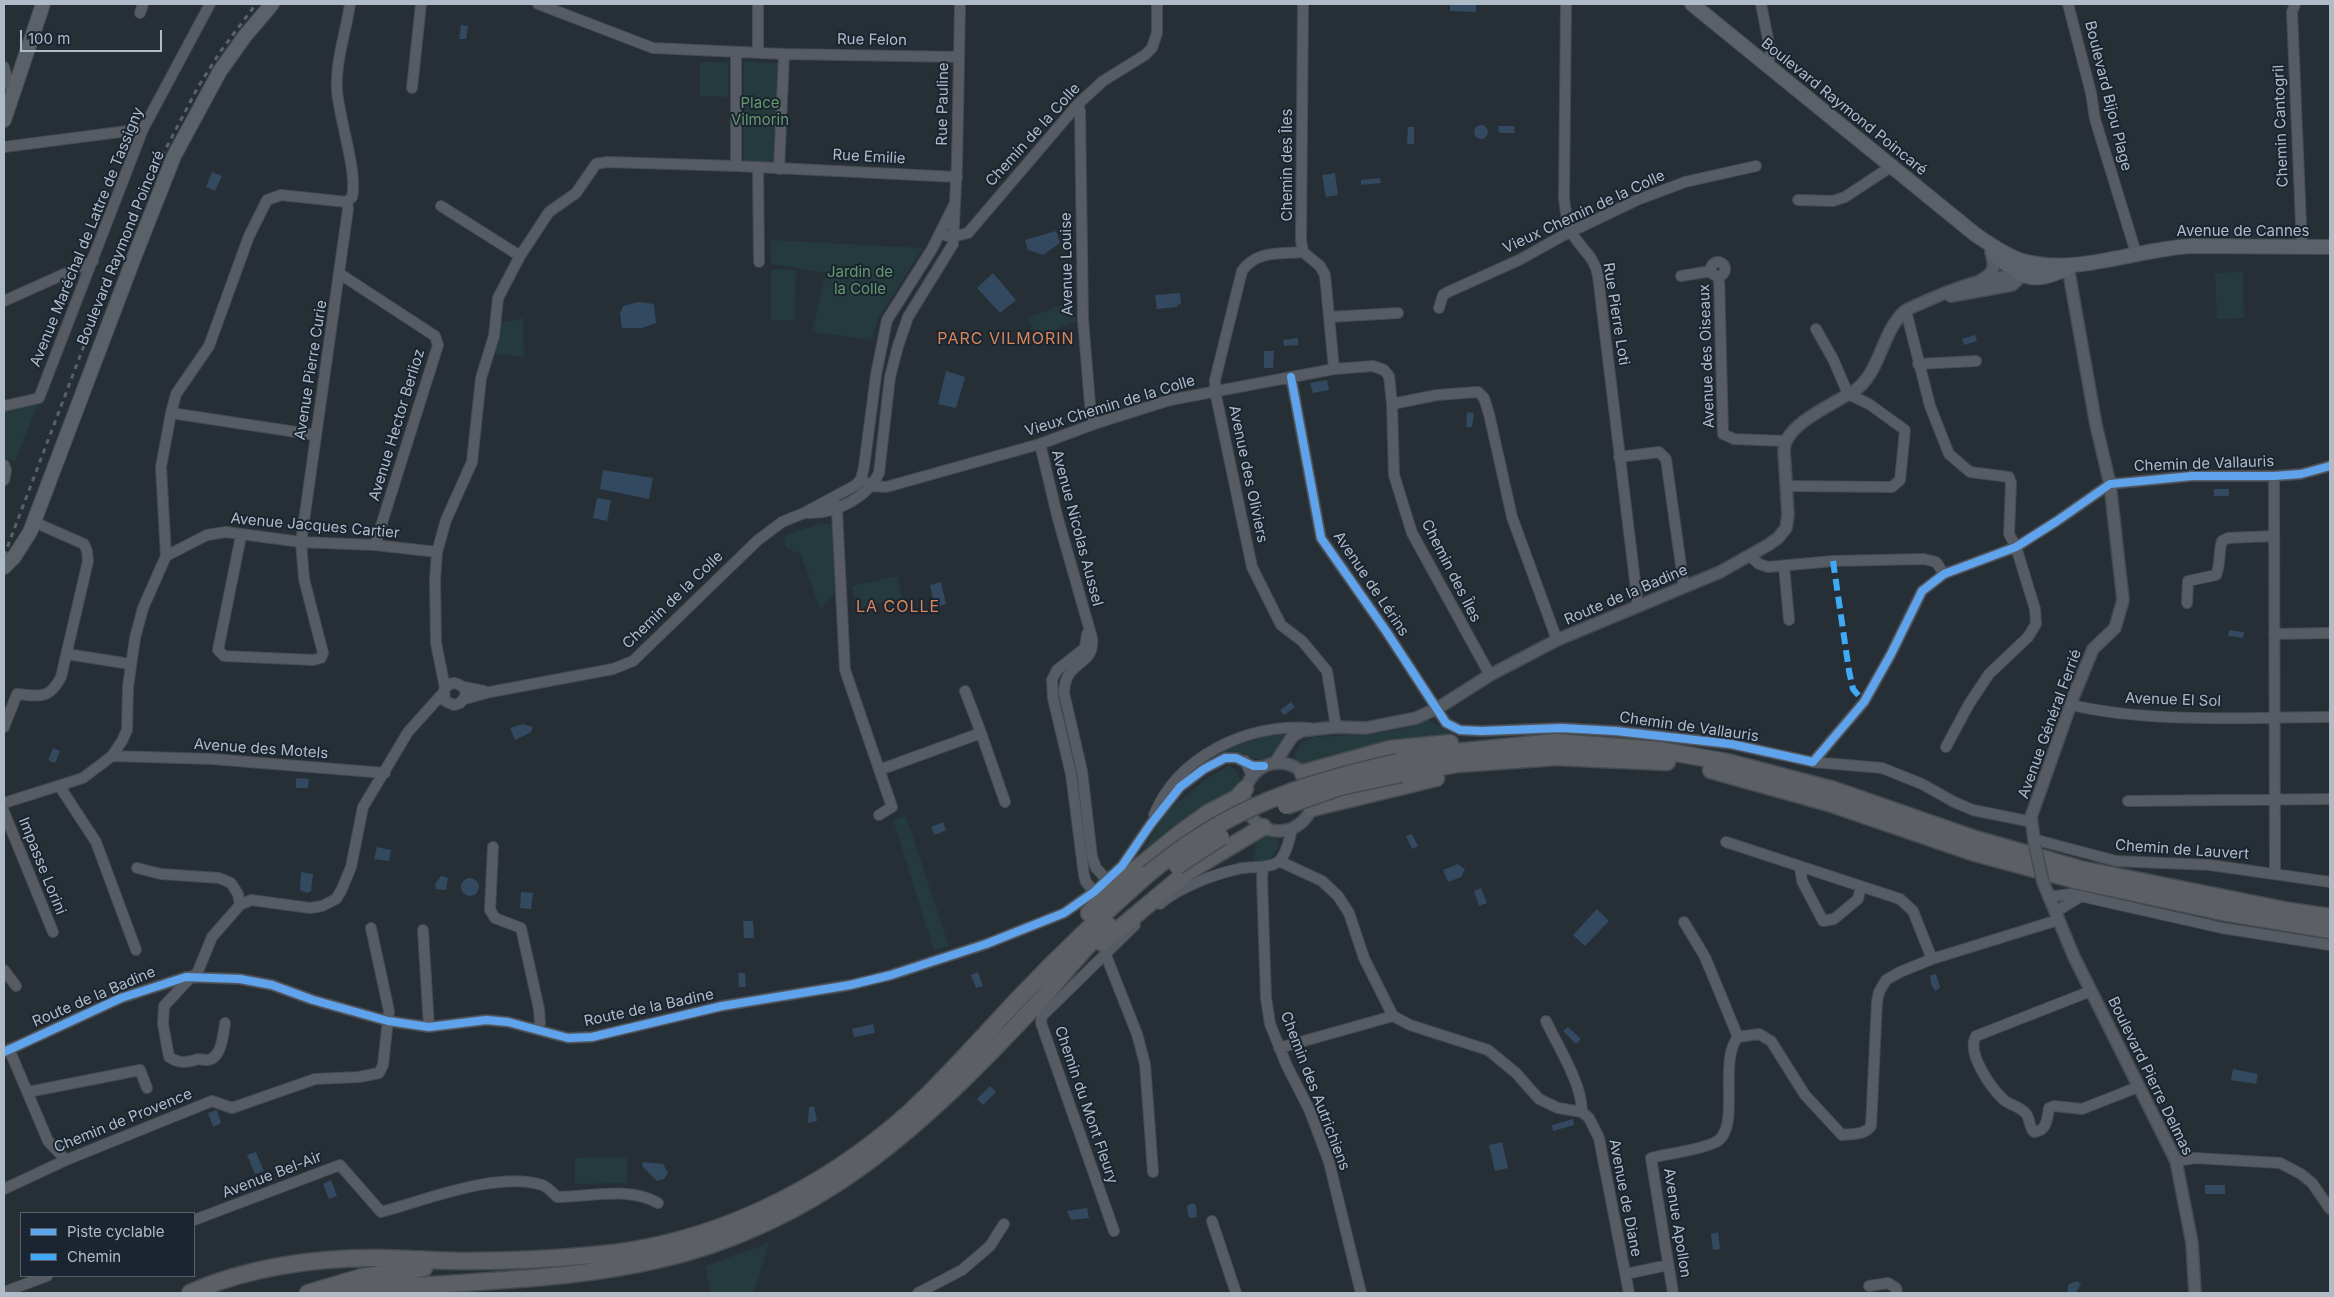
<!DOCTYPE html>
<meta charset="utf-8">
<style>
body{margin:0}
#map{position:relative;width:2334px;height:1297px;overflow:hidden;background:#272f36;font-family:Inter,sans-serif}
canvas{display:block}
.frame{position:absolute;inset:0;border:5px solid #b0bbc8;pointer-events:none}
.legend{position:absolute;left:20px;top:1212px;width:175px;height:65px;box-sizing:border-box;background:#1a2531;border:1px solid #56616d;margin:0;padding:6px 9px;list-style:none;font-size:15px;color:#b0bbc8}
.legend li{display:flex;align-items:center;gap:10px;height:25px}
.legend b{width:25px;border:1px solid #56616d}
.scale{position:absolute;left:20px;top:30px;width:142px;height:22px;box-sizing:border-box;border:2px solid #b0bbc8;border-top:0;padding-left:6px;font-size:15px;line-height:18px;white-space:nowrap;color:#b0bbc8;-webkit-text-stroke:4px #1a2531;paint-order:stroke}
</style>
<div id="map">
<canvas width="2334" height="1297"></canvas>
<div class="frame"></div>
<ul class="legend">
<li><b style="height:6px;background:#60a3ed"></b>Piste cyclable</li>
<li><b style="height:6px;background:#3fa9f5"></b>Chemin</li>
</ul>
<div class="scale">100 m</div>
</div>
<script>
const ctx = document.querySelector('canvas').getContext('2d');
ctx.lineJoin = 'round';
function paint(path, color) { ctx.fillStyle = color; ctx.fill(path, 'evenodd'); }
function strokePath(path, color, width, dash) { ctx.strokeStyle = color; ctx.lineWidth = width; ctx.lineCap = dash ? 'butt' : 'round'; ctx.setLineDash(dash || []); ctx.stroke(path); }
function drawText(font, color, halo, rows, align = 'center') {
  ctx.font = font + ' Inter,sans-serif'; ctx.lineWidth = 4; ctx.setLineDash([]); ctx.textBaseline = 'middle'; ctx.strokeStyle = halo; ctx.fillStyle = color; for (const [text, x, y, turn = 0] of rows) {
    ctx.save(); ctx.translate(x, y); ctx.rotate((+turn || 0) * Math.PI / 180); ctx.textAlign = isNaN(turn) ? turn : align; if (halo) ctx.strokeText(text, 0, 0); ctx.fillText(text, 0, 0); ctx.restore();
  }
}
paint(new Path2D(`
 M744 61 778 63 775 164 743 162Z
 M700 62H728V97L700 96Z
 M770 240 923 248 878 319 872 340 812 332 826 273 771 264Z
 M771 269 796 270 794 320H771Z
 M2243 272 2244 318 2217 319 2215 273Z
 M1069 302 1077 321 1036 337 1028 318Z
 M523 318 524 357 494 354 500 336 501 323Z
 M38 404 15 462 4 457V410Z
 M821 523 832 524 835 593 820 610 801 554 786 548 784 536Z
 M897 576 902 598 857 609 852 586Z
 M1427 719 1454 736 1415 740 1309 765 1296 760 1295 753 1302 742 1314 737 1375 734 1409 727Z
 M1290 731C1280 742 1280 749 1273 760 1260 763 1255 758 1243 755 1226 750 1213 758 1199 765L1235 742 1264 734Z
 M1228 766 1235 769 1241 780 1236 791 1137 859 1169 810 1206 779Z
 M906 816 949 946 934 950 893 820Z
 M1268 834 1277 839 1279 846C1273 859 1265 863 1252 865L1258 835Z
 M627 1157V1183L575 1184V1158Z
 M769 1243 754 1293H711L705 1266Z`), '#243a3c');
paint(new Path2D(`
 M1450 4H1476V12L1450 11Z
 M461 25 468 26 466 39H459Z
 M1474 132a7 7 0 1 1 14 0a7 7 0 1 1-14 0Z
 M1498 126H1514L1515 133H1499Z
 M1408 127H1414V144H1407Z
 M212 172 222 176 215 191 206 187Z
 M1335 173 1338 195 1326 197 1322 175Z
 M1380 178 1381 183 1361 185V180Z
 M1056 231 1060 243 1043 255 1028 250 1025 240Z
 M993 273 1016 300 1000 313 977 288Z
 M1180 293 1181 304 1177 305V307L1157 309 1155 295Z
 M639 302 654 304 656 323 642 328H622L620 313 623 306Z
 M1975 335 1977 341 1964 345 1962 339Z
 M1298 338V345L1284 346 1283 340Z
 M1264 351H1274L1273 368H1264Z
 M946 371 965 377 956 408 938 404Z
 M1327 380 1329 390 1313 393 1310 383Z
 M1467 412 1474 413 1472 427H1466Z
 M603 470 653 478 649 499 600 489Z
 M2214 489H2229V496H2214Z
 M597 498 611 500 607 521 593 518Z
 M941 582 946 604 935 607 930 585Z
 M2229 630 2244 632 2243 638 2228 636Z
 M1291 702 1295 707 1284 715 1280 710Z
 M523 724 533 727 531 732 515 740 510 728Z
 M53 748 60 751 55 763 48 760Z
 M296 778 309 779 308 788H296Z
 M943 822 946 830 935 835 931 827Z
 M1412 834 1418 846 1412 849 1406 836Z
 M377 847 391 850 389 861 374 859Z
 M1458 864 1465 869 1461 877 1448 882 1443 870Z
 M301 872 313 874 311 891 307 893 300 890Z
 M441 876 448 878 446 890 436 889 435 884Z
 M461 887a9 9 0 1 1 18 0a9 9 0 1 1-18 0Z
 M1481 888 1487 903 1479 906 1474 891Z
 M521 892 533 893 531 909 520 908Z
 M1597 909 1609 921 1585 946 1573 935Z
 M743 921H753L754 938H744Z
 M978 972 983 986 976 988 971 975Z
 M738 973H745L746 987H739Z
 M1936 974 1940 988 1935 991 1931 984 1930 975Z
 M873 1024 875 1033 854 1037 852 1029Z
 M1568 1027 1581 1039 1576 1044 1563 1031Z
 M2233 1069 2258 1074 2256 1084 2231 1080Z
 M990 1086 996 1092 983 1105 977 1099Z
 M814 1106 817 1121 808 1123 809 1107Z
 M217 1110 221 1123 213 1127 208 1113Z
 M1573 1119 1574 1125 1553 1131 1552 1125Z
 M1502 1142 1508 1168 1495 1171 1489 1145Z
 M256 1152 264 1171 255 1174 247 1155Z
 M643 1162 663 1164 668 1173 664 1179 657 1181 642 1166Z
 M331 1180 337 1196 329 1199 323 1184Z
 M2205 1185H2225V1194H2205Z
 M1192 1203 1196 1205 1197 1217 1191 1218 1188 1216 1187 1206Z
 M1087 1208 1089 1218 1071 1220 1067 1211Z
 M1718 1232 1720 1249 1713 1250 1711 1234Z
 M2077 1281 2081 1284 2076 1293H2067L2069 1284Z`), '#324960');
const minor = new Path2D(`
 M538 4 653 48 784 54 779 169
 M758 4V53
 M1303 4 1301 240 1303 252 1320 266 1325 275 1334 369
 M1566 4 1564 199C1566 210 1566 223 1572 233 1582 251 1594 255 1598 276L1638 606
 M1761 4 1771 54 1767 65
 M2068 4 2091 93 2095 119 2136 253
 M2295 4 2292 12 2302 247
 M140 13 143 4
 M736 53V166L957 177
 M784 54 959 57
 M4 67 9 85 14 91
 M412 88 421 4
 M1078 104 1080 111 1083 320 1090 404 1094 424
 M4 147 143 129
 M758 167 759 262
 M1798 200 1833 201 1845 197 1892 166
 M441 206 520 256
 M947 236 960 235 968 233 1078 104 1103 81 1145 55 1152 48 1157 33V4
 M1303 252C1280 254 1257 250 1242 271L1215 380V391L1252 567 1281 625 1302 641 1327 671 1336 727
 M1711 269a7 7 0 1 1 14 0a7 7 0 1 1-14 0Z
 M340 274 435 336 438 345 375 545
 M1681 276 1711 271
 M1719 276 1723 434 1734 439 1784 441
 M4 301 93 261
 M1439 308 1443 295 1448 292 1519 260 1564 235 1637 200 1685 182 1756 166
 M1906 311 1930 406 1949 454 1970 472 2009 477 2011 483 2009 534 2016 547 2035 609 2036 624 2028 637 1989 674 1969 704 1946 747
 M1329 317 1398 313
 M1918 364 1976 361
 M1291 377 1321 538 1386 631 1446 723 1460 730 1481 731 1561 728 1616 731 1731 744 1813 762 1864 702 1891 654 1922 591 1944 574 2016 547 2057 521 2110 484 2192 476H2274L2301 474 2330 466
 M1392 404 1437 395 1478 392 1484 398 1489 414 1512 517 1557 640
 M4 406 39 398 143 129 210 4
 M171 413 316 435
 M1040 444 1058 519 1092 638C1095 668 1065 658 1064 693L1082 771 1092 857 1096 868 1107 880
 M1619 457 1659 452 1666 459 1684 587
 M4 465 6 470 4 480
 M2274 476 2275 873
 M861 479 871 486 886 487 1040 444 1094 424 1170 400 1334 369 1373 366 1384 370 1389 376 1392 404 1394 475 1412 533 1490 675
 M1786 486 1892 487 1900 480 1905 430 1869 404 1848 394 1833 359 1816 329
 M834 502 837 511 845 670 892 807 879 815
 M808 513C835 514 867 498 879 473L890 377 898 346 908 317 953 244 957 163 960 4
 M241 536 218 650 224 656 313 660 321 658 323 653 304 579 301 542 348 209 347 202
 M166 556 207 535 226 532 301 542 375 545 437 552
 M1750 556 1759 564 1768 567 1833 561 1924 559 1936 562 1944 574
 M1784 566 1789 620
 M2187 603 2188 581 2216 575C2221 565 2218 553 2222 541L2228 538 2274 536
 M1087 634 1085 648 1057 670 1052 680 1053 698 1071 774 1084 875 1086 882 1094 892
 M2274 634 2330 633
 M67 654 130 664
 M464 687 466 696 460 703 454 705 445 701 444 690 449 684 455 683 464 687 484 691
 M445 688 436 643 435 580 437 552 446 520 472 462 481 378 494 336 498 298 520 256 549 212 576 193 596 164 607 162 736 166
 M965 691 981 733
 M465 699 490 692 613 669 633 661 758 540 782 522 804 513 856 485 861 479 864 467 876 375 887 320 932 249 954 205
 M2071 705C2156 724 2244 717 2330 717
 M4 727 17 694C40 696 49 700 61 677L88 561 87 551 84 544 34 522
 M112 756 212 759 385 773
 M1245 761 1252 776
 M1813 762 1882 768 1922 784 1954 802 1973 810 2032 822
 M879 770 981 733 1005 802
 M60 787 96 842 136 950
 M2128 801 2330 799
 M4 803 83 778 112 756 122 741 127 730 128 687 135 638 143 608 166 556 161 467 171 413 176 394 209 346 249 236 267 200 281 195 347 202 352 197C358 173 339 118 337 91 335 62 346 32 350 4
 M4 812 53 932
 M1154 815C1178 756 1248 723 1310 728
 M2033 839 2116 861 2210 865 2330 882
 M1726 842 1900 899 1913 911 1932 959
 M493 847 490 910 495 918 521 928 539 1009 540 1023 538 1030
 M1279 861 1322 881 1338 896 1349 913 1364 958 1393 1016 1410 1025 1488 1050 1516 1073 1539 1099 1558 1108 1582 1112 1589 1118 1599 1138 1629 1293
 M1263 867 1262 878 1266 998 1270 1024 1287 1066 1309 1109 1329 1162 1361 1293
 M1800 867 1802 881 1823 921 1834 919 1858 899 1861 886
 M137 868 161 874 219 878 231 883 238 894 240 905
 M2048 897 2071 894 2222 928 2330 945
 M1160 904C1177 888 1215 874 1238 869 1249 866 1271 869 1279 861 1287 854 1289 839 1292 829
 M2055 912 2080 897
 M1684 922 1705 957 1738 1037
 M423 930 429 1027
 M1105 953 1137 1034 1145 1064 1153 1172
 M4 970 16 986
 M192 976 164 1006 163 1024 169 1057C178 1063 185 1063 195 1060 200 1058 202 1060 207 1060 222 1059 223 1034 225 1023
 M196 976 212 937 240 905 251 900 310 908 322 906 336 899 341 891 351 867 363 807 408 732 443 693
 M2091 991 1976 1036C1966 1053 1991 1088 2004 1100 2011 1106 2021 1106 2027 1115 2030 1120 2029 1127 2034 1132 2047 1131 2047 1119 2049 1108L2054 1106 2082 1109 2138 1087
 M1546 1021C1558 1047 1582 1083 1582 1112
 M1279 1048 1393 1016
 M9 1049 48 1141 66 1160
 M4 1052 121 998 186 977 240 979 272 985 313 1000 388 1021 429 1027 486 1020 508 1022 568 1038 592 1037 722 1006 850 985 891 975 986 944 1064 913 1094 892 1122 866 1150 825 1180 787 1204 769 1225 758H1236L1253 766H1264
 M28 1092 140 1070 147 1088
 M2176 1161 2195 1158 2280 1163 2301 1174 2312 1183 2330 1209
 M4 1189 66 1160 212 1101 232 1108 315 1079 359 1077 379 1073 383 1065 389 1011 371 928
 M194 1220 340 1165 381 1212C426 1200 497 1171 542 1185 548 1187 553 1193 557 1197 590 1197 629 1186 658 1203
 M1212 1221 1236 1293
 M1114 1231 1041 1023 1042 1016 1135 925
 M1626 1274 1668 1265
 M1869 1286 1888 1283 1896 1288 1897 1293
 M4 1292 47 1276
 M918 1293 962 1270 990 1246 1004 1224
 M1673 1293 1651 1158C1671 1153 1695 1151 1714 1143 1743 1131 1717 1062 1738 1037L1759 1034 1771 1041 1805 1095 1842 1135C1852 1134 1865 1135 1871 1126L1877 1002 1879 992 1886 980 1900 972 1932 959 2058 920`);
const tertiary = new Path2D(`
 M1981 280C1995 273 1995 266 1991 252
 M1951 296 2012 285 2025 273
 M1245 797a34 34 0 1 1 68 0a34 34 0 1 1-68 0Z
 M1275 763 1292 737 1301 731 1336 727 1366 728 1416 718 1438 708 1490 675 1557 640 1720 572 1768 545 1778 538 1786 528 1788 515 1784 450C1785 424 1834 404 1854 391 1881 373 1881 332 1905 311 1911 307 1920 304 1926 301 1956 288 1989 275 2021 276
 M2035 846 2031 817 2074 695 2093 649 2115 628 2123 600 2110 484 2096 425 2068 267
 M2043 882 2074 957 2176 1161 2192 1243 2195 1293`);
const secondary = new Path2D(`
 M1692 4 1976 235C1990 244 2006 256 2023 261 2076 276 2136 249 2191 246L2330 247
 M4 120 43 4
 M1993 253C2019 275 2031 287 2065 269
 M4 567 14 557 30 532 135 255 174 156 220 71 245 36 272 4`);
const trunk = new Path2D(`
 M1398 762 1456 752 1555 742 1659 750 1727 762 1834 790 1975 839 2080 869 2289 911 2330 917
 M1711 770 1829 803 1972 852 2079 881 2222 912 2330 930
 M1303 773 1390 749 1450 743
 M1401 774 1457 764 1556 757 1667 762
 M1312 808 1436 778
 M1089 913 1120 882 1179 834 1208 813 1237 798 1245 789
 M1102 943 1186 873 1263 827
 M190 1293C245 1268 313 1258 373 1258 404 1258 436 1261 467 1261 509 1261 552 1259 594 1255 712 1245 823 1190 910 1112 949 1076 984 1035 1021 996 1061 954 1104 913 1148 874
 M308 1293 362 1277 424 1268
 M342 1293C371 1287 400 1287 431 1285 506 1280 583 1277 657 1260 820 1223 923 1125 1033 1008 1059 981 1081 950 1108 925`);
strokePath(minor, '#454b51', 12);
strokePath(tertiary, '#454b51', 14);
strokePath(secondary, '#454b51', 16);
strokePath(trunk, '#444b51', 19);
strokePath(minor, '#575c64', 10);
strokePath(tertiary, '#575c64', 11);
strokePath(secondary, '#5a6169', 14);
strokePath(trunk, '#5c6064', 16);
strokePath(new Path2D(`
 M4 556 120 251 163 154 198 87 220 52 256 4`), '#5a6168', 3, [5, 5]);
const tertiaryBridge = new Path2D(`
 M2035 846 2043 882`);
const trunkBridge = new Path2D(`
 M1286 806 1340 787 1401 774
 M1177 866 1221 837
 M1148 874C1163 862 1178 850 1194 840 1256 798 1326 778 1398 762`);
strokePath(tertiaryBridge, '#454b51', 14, []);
strokePath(trunkBridge, '#444b51', 19, []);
strokePath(tertiaryBridge, '#575c64', 11);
strokePath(trunkBridge, '#5c6064', 16);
strokePath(new Path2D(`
 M1833 561 1849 671 1853 689 1864 702`), '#3fa9f5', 6, [12, 6]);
strokePath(new Path2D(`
 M1291 377 1321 538 1386 631 1446 723 1460 730 1481 731 1561 728 1616 731 1731 744 1813 762 1864 702 1891 654 1922 591 1944 574 2016 547 2057 521 2110 484 2192 476H2274L2301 474 2330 466
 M4 1052 121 998 186 977 240 979 272 985 313 1000 388 1021 429 1027 486 1020 508 1022 568 1038 592 1037 722 1006 850 985 891 975 986 944 1064 913 1094 892 1122 866 1150 825 1180 787 1204 769 1225 758H1236L1253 766H1264`), '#60a3ed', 8);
drawText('15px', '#b0bbc8', '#1a2531', [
 ["Rue Felon",872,40,1],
 ["Boulevard Bijou Plage",2108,96,76],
 ["Rue Pauline",943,104,-89],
 ["Boulevard Raymond Poincaré",1844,107,39],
 ["Chemin Cantogril",2281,126,-92],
 ["Chemin de la Colle",1033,135,-48],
 ["Rue Emilie",869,157,3],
 ["Chemin des Îles",1287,165,-90],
 ["Vieux Chemin de la Colle",1584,212,-25],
 ["Avenue de Cannes",2243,231],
 ["Avenue Maréchal de Lattre de Tassigny",87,237,-68],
 ["Boulevard Raymond Poincaré",121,248,-68],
 ["Avenue Louise",1067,264,-91],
 ["Rue Pierre Loti",1616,314,81],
 ["Avenue des Oiseaux",1707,356,-92],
 ["Avenue Pierre Curie",311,370,-81],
 ["Vieux Chemin de la Colle",1110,406,-17],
 ["Avenue Hector Berlioz",397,425,-73],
 ["Chemin de Vallauris",2204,464,-2],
 ["Avenue des Oliviers",1248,474,78],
 ["Avenue Jacques Cartier",315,526,5],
 ["Avenue Nicolas Aussel",1077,528,75],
 ["Chemin des Îles",1451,571,63],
 ["Avenue de Lérins",1371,584,56],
 ["Route de la Badine",1626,595,-23],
 ["Chemin de la Colle",673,600,-44],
 ["Avenue El Sol",2173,700,2],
 ["Avenue Général Ferrié",2050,724,-70],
 ["Chemin de Vallauris",1689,727,8],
 ["Avenue des Motels",261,749,4],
 ["Chemin de Lauvert",2182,850,4],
 ["Impasse Lorini",42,866,68],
 ["Route de la Badine",94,997,-23],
 ["Route de la Badine",649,1008,-12],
 ["Boulevard Pierre Delmas",2150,1076,64],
 ["Chemin des Autrichiens",1315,1091,69],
 ["Chemin du Mont Fleury",1086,1105,71],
 ["Chemin de Provence",123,1121,-22],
 ["Avenue Bel-Air",272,1175,-21],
 ["Avenue de Diane",1625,1198,79],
 ["Avenue Apollon",1677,1223,81]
]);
drawText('15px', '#659a6d', '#1a2531', [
 ["Place",760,103],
 ["Vilmorin",760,120],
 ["Jardin de",860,272],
 ["la Colle",860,289]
]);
ctx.letterSpacing = '1px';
drawText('16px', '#da8558', '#1a2531', [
 ["PARC VILMORIN",1006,339],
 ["LA COLLE",898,607]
]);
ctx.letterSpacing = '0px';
</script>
